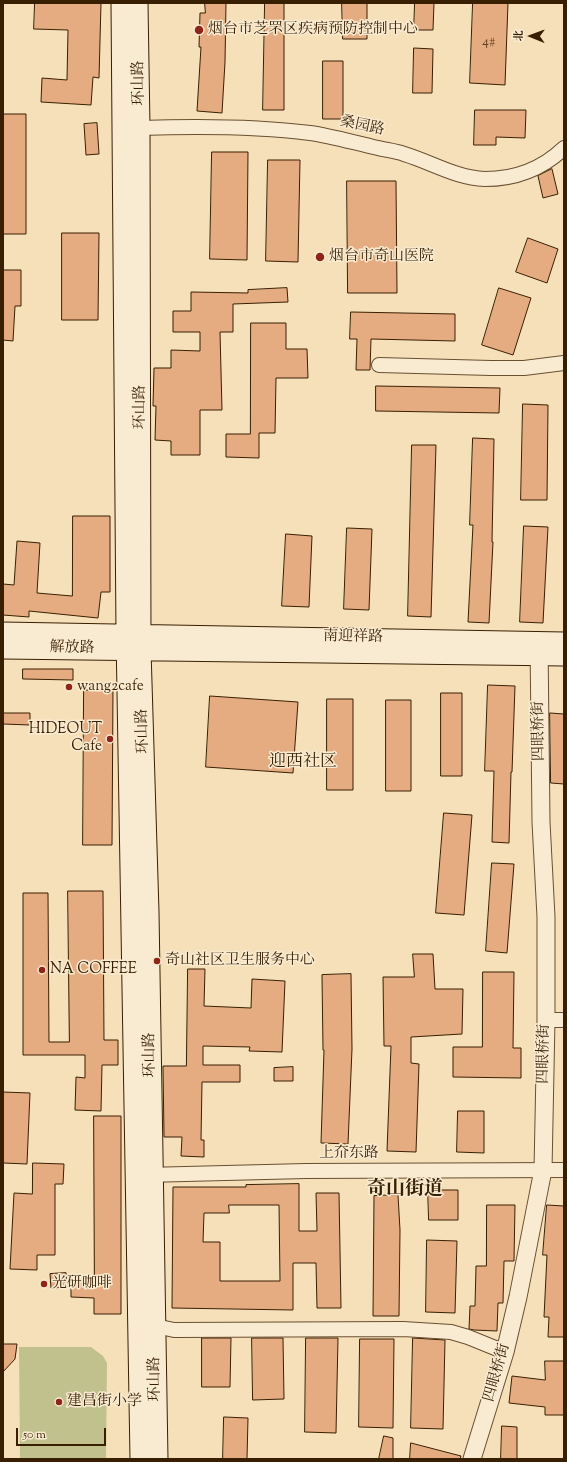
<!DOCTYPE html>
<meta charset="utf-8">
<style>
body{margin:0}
#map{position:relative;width:567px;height:1462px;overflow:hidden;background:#f6e0ba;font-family:"Sorts Mill Goudy","Noto Serif SC",serif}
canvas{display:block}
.frame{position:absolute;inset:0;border:4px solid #381f02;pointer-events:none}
.north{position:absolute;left:511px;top:16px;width:40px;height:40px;-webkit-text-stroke:3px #f9ebd2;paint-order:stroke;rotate:271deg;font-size:11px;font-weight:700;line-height:16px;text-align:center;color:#381f02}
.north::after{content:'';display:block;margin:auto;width:14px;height:18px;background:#381f02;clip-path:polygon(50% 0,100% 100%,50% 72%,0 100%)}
.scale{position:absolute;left:16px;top:1428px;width:90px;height:18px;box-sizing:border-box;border:2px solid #381f02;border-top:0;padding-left:5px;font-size:12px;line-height:14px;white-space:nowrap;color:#381f02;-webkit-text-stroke:3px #f9ebd2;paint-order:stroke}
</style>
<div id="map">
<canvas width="567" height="1462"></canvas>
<div class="frame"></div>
<div class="north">北</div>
<div class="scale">50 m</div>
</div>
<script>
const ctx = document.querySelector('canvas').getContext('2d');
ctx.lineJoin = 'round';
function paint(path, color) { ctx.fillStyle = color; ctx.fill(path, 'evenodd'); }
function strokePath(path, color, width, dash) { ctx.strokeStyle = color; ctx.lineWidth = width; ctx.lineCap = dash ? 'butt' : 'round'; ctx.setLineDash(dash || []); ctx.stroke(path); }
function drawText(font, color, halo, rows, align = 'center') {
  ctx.font = font + ' "Sorts Mill Goudy","Noto Serif SC",serif'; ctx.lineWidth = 3; ctx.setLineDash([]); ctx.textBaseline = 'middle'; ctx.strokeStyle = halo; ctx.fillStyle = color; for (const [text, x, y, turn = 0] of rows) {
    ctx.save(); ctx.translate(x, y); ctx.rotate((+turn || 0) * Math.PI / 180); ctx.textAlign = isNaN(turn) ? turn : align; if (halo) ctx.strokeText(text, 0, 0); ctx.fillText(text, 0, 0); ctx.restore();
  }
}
paint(new Path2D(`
 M19 1347H91L103 1356 107 1363 106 1459H20Z`), '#c0c18d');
const building = new Path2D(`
 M35 3H101L99 78 93 77 91 105 41 102 42 78 67 80 68 30 34 29Z
 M205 3H226L225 62 222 113 197 111 201 47H199L200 13H205Z
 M265 3H284V110H263Z
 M342 3H367V39H343Z
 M415 3H434L433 30H414Z
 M473 3H508L505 85 470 83Z
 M414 48 433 49 432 93H413Z
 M323 61H343V119H323Z
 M475 110H526L525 138 496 137V145H474Z
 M3 114H26V234H3Z
 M97 123 99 154 86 155 84 124Z
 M212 152H248L247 260 210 259Z
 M268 160H300L298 262 266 261Z
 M552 169 558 194 543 198 538 176Z
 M347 181H396L397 293H348Z
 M62 233H99L98 320H62Z
 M528 238 558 249 547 283 516 272Z
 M3 270H21V306H15L13 341 3 340Z
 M287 288 288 302 233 304V332H220L222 410H200V455H171V441L155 440 156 406H153L154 368H171V350L200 351V332H173V311H191V292L248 293V290Z
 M499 288 531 298 513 355 482 345Z
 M351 312 455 314V341L371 339 370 370H356L357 339H350Z
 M251 323H286V349H307L308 378H276L275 433H259V458L226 457V434H250Z
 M376 386 500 388 499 413 376 411Z
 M523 404 548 405 547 500H521Z
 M473 438 494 439 492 542H493L489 623 468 622 473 525H470Z
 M412 445H436L431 617 408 616Z
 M73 516H110V592H101L98 618 29 611V617L3 615V584L14 585 17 541 40 543 37 593 72 596Z
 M524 526 548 527 543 623 520 622Z
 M347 528 372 529 369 610 344 609Z
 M286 534 312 536 309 607 282 606Z
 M23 669H73V680L23 679Z
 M488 685 515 686 512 772H511L509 843 492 842 494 771H485Z
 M84 690H113L112 845H83Z
 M441 693H462V776H441Z
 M210 696 298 702 293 773 206 767Z
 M327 699H353V790H327Z
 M386 700H411V791H386Z
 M3 713H30V725L3 724Z
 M550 713 564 714V784L551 783Z
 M444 813 472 815 464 915 436 913Z
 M492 863 514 864 507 953 486 951Z
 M68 891H103L104 1040H118V1065H102L101 1111 75 1110 76 1077 85 1078V1055H23V893H48L49 1042H69Z
 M413 954H433L435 989H463L462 1034 411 1037V1063L419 1064 416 1152 387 1151 391 1046H384L383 977H414Z
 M188 969H205L204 1006 251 1008 252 979 285 981 282 1052 249 1051 250 1047 203 1046V1065H240V1082H202L201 1140H204V1157L181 1156 182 1137H164L163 1066H186Z
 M483 972H514L513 1048H521V1078L453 1077V1047H482Z
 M351 974 352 1049 348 1144 321 1143 324 1050H323L322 975Z
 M293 1067V1081H274V1068Z
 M3 1092 30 1093 27 1164 3 1163Z
 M458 1111H484V1153L457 1152Z
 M94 1116H121V1314H94V1298L71 1297V1281L94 1282Z
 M33 1163 64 1164 63 1184H55V1255H37V1270L10 1269 14 1193 32 1194Z
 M299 1184V1231H317L316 1193H339L341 1308H317L316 1263H293V1310L172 1308 173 1187H246V1185ZM229 1205H279L280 1281H220V1242H203L204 1213H229Z
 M428 1190H458V1220H429Z
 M398 1195 400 1230 399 1316H373L374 1196Z
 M487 1205H515L514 1261H504L503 1303H498L497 1331 474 1330 469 1329 470 1306H475L476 1266H486Z
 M547 1205 564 1206V1337H548L549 1317H544L547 1255H543Z
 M427 1240 457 1241 455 1313 426 1312Z
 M66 1273 67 1287 51 1288 50 1274Z
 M202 1338H231L230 1387H202Z
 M252 1338H283L284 1399 253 1400Z
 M306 1338H338L336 1433 305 1432Z
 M413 1338 445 1340 443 1429 411 1428Z
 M360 1339H394L393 1428 359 1427Z
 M3 1344H17L15 1359 3 1372Z
 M545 1361H564V1415H545V1407L509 1403 512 1376 545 1380Z
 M224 1417 248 1418 247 1459H223Z
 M502 1426 517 1427V1459H501Z
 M384 1436 393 1438V1459H379Z
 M411 1443 461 1456 460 1459H410Z`);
paint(building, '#e5ab81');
strokePath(building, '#381f02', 1);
const minor = new Path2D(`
 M140 128C197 126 254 126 310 133 332 136 355 143 378 148 386 150 396 151 404 154 431 162 456 178 485 179 515 179 542 169 564 148
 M379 365 491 368H524L564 363
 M546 1020H564
 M145 1175 306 1171 564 1170
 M155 1318 160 1327 174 1330 403 1329 451 1332 468 1337 505 1352`);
const tertiary = new Path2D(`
 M472 1459 505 1352 518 1297 543 1170 546 1020V917L541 822 539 642`);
const secondary = new Path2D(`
 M121 3 126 634 140 1459
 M138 3 140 128 141 650 149 912 158 1459
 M3 632 564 642
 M3 649 564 656`);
strokePath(minor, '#684f30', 16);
strokePath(tertiary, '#684f30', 19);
strokePath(secondary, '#381f02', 21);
strokePath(minor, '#f9ebd2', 14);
strokePath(tertiary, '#f9ebd2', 17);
strokePath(secondary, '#f9ebd2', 19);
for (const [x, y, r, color] of [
 [199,30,5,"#8f2418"],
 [320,257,5,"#8f2418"],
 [69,687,4,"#8f2418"],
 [110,739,4,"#8f2418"],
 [157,961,4,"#8f2418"],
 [42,970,4,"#8f2418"],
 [44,1284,4,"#8f2418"],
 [59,1402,4,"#8f2418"]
]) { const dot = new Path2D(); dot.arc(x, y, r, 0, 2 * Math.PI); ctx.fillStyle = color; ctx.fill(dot); strokePath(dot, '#f9ebd2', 1.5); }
drawText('13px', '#634222', null, [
 ["4#",489,43]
]);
drawText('15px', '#381f02', '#f9ebd2', [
 ["烟台市芝罘区疾病预防控制中心",208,30],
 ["烟台市奇山医院",329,257],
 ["wang2cafe",77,687],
 ["HIDEOUT",102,730,"right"],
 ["Cafe",102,747,"right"],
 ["奇山社区卫生服务中心",165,961],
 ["NA COFFEE",50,970],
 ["光研咖啡",52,1284],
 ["建昌街小学",67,1402]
], 'left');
drawText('15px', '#381f02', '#f9ebd2', [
 ["环山路",140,83,-91],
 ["桑园路",362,127,12],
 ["环山路",141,407,-90],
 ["南迎祥路",353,638,1],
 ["解放路",72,649,1],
 ["环山路",144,731,-92],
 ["四眼桥街",540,731,-91],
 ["四眼桥街",545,1054,-89],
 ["环山路",151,1055,-91],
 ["上夼东路",349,1154],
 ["四眼桥街",498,1373,-74],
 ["环山路",156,1379,-91]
]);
drawText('17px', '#381f02', '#f9ebd2', [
 ["迎西社区",303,763]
]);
drawText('bold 19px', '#381f02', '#f9ebd2', [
 ["奇山街道",405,1191]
]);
</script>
